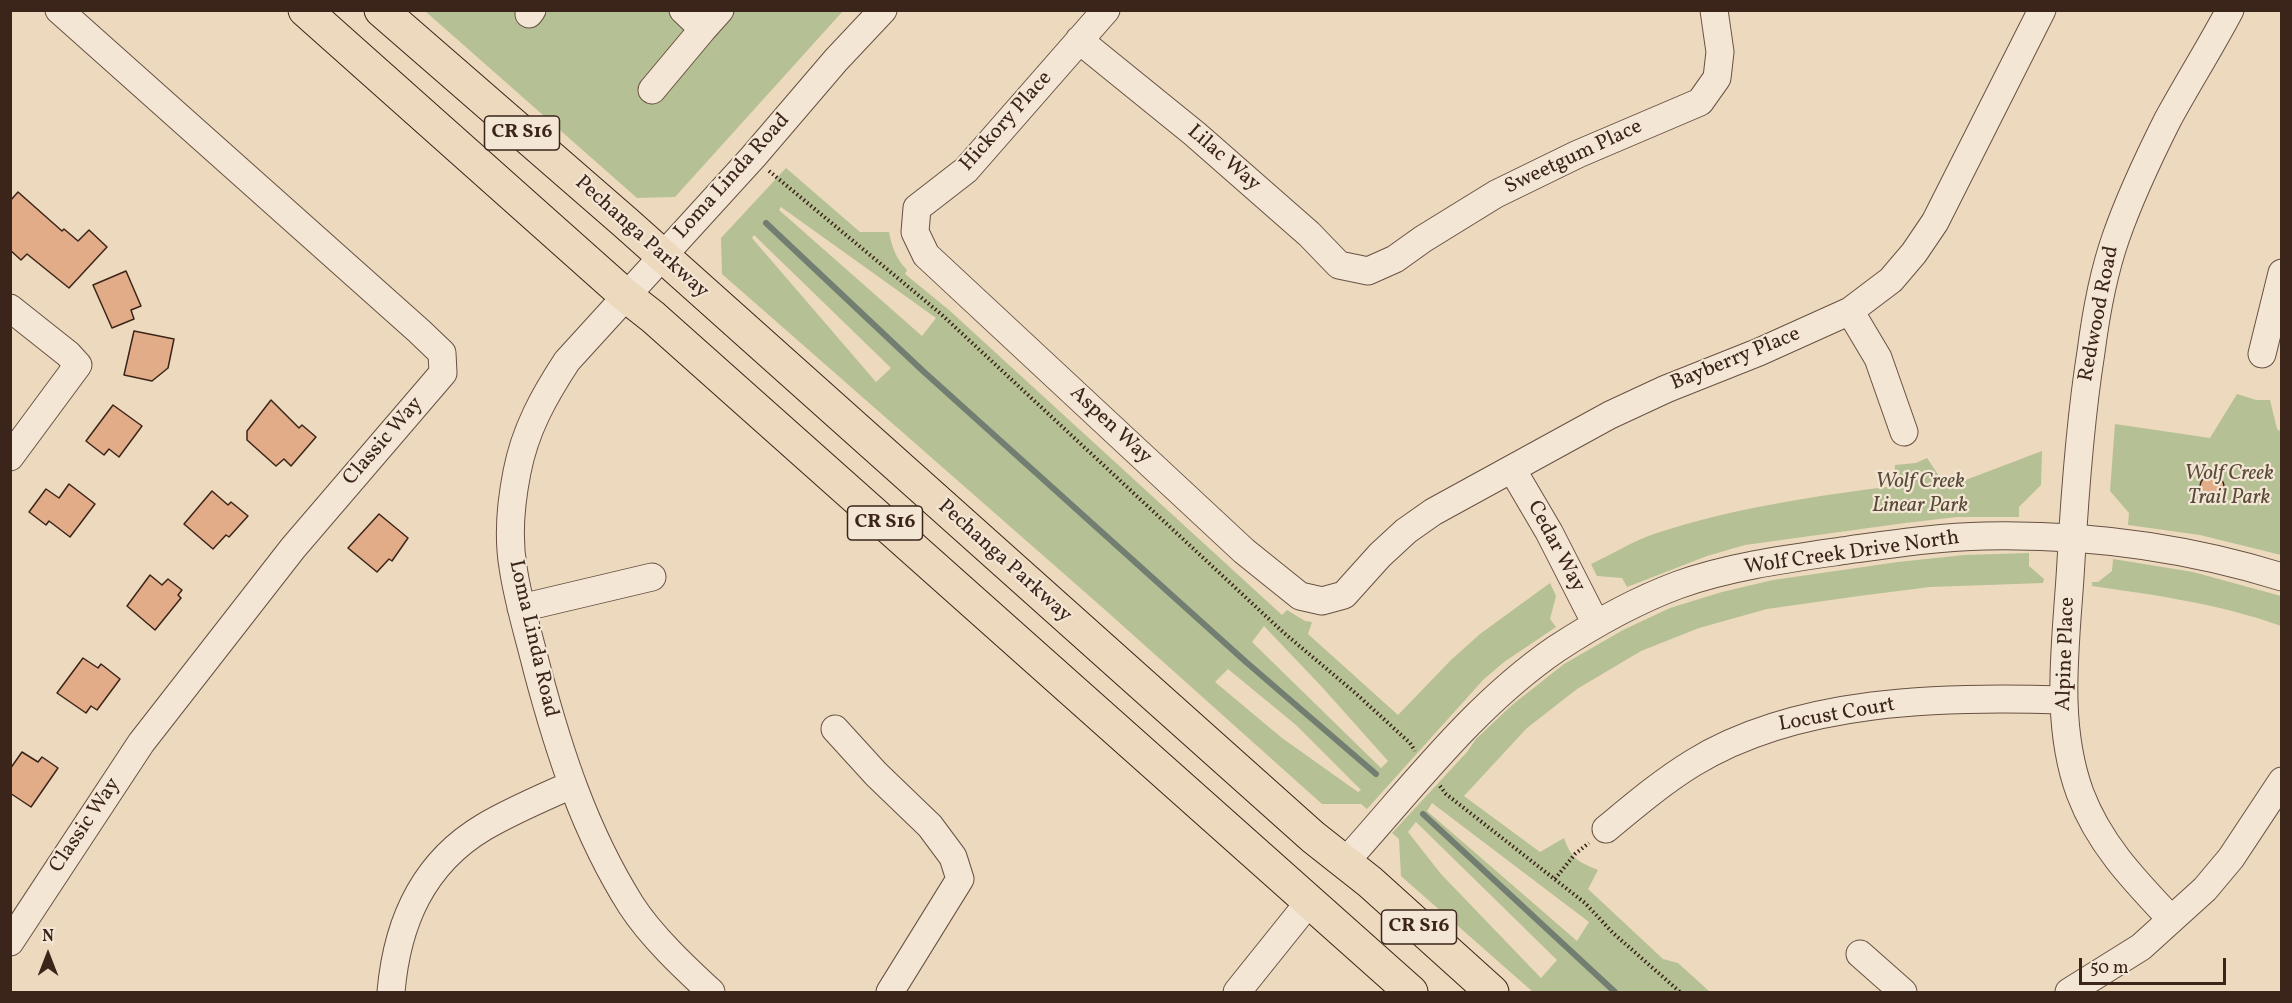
<!DOCTYPE html>
<style>
body{margin:0}
#map{position:relative;width:2292px;height:1003px;overflow:hidden;background:#edd9be;font-family:Vollkorn,serif}
canvas{display:block}
.frame{position:absolute;inset:0;border:12px solid #3b241a;pointer-events:none}
.north{position:absolute;left:18px;top:925px;width:60px;height:60px;-webkit-text-stroke:4px #f3e6d5;paint-order:stroke;rotate:0deg;font-size:16px;font-weight:700;line-height:24px;text-align:center;color:#3b241a}
.north::after{content:'';display:block;margin:auto;width:21px;height:27px;background:#3b241a;clip-path:polygon(50% 0,100% 100%,50% 72%,0 100%)}
.scale{position:absolute;left:2079px;top:958px;width:147px;height:27px;box-sizing:border-box;border:3px solid #3b241a;border-top:0;padding-left:8px;font-size:18px;line-height:21px;white-space:nowrap;color:#3b241a;-webkit-text-stroke:4px #f3e6d5;paint-order:stroke}
</style>
<div id="map">
<canvas width="2292" height="1003"></canvas>
<div class="frame"></div>
<div class="north">N</div>
<div class="scale">50 m</div>
</div>
<script>
const ctx = document.querySelector('canvas').getContext('2d');
ctx.lineJoin = 'round';
function paint(path, color) { ctx.fillStyle = color; ctx.fill(path, 'evenodd'); }
function strokePath(path, color, width, dash) { ctx.strokeStyle = color; ctx.lineWidth = width; ctx.lineCap = dash ? 'butt' : 'round'; ctx.setLineDash(dash || []); ctx.stroke(path); }
function drawText(font, color, halo, rows, align = 'center') {
  ctx.font = font + ' Vollkorn,serif'; ctx.lineWidth = 4.5; ctx.setLineDash([]); ctx.textBaseline = 'middle'; ctx.strokeStyle = halo; ctx.fillStyle = color; for (const [text, x, y, turn = 0] of rows) {
    ctx.save(); ctx.translate(x, y); ctx.rotate((+turn || 0) * Math.PI / 180); ctx.textAlign = isNaN(turn) ? turn : align; if (halo) ctx.strokeText(text, 0, 0); ctx.fillText(text, 0, 0); ctx.restore();
  }
}
paint(new Path2D(`
 M425 11H843L675 197 637 198Z
 M786 168 860 232H889C892 247 896 259 907 270L905 274 949 310 1282 615 1287 610 1305 621 1312 622 1308 634 1398 715 1451 660 1480 634 1550 583 1556 596 1550 619 1556 627 1504 662 1483 680 1367 809 1361 804H1322L1103 608 722 274 721 238ZM781 207 936 318 922 336 779 210ZM754 235 891 368 876 382 752 238ZM1264 626 1322 687 1388 761 1381 768 1252 642ZM1228 669 1296 725 1361 790 1358 792 1282 738 1215 682Z
 M2237 394 2256 400H2270L2277 429 2281 432V555L2200 535 2128 525 2129 513 2110 491 2115 424 2210 438Z
 M2042 451 2041 485 2019 507V517H1957L1905 523 1745 545 1707 556 1627 587 1622 578 1597 576 1591 564C1613 554 1634 540 1657 533 1733 508 1815 496 1894 486L1895 465 1916 463 1927 458 1943 482 1963 481Z
 M2029 553V566L2044 579 2043 583 1930 587 1859 596 1767 609 1699 628 1641 651 1577 689 1527 728 1464 796 1540 852 1564 838C1571 859 1579 862 1598 870L1588 889 1663 959 1678 963 1710 992H1533L1401 876 1399 839 1392 833 1467 752 1476 739 1512 705 1564 664 1623 630 1670 608 1722 592 1773 580 1898 562 1964 555ZM1432 803 1589 922 1577 941 1427 811ZM1416 822 1557 960 1541 978 1441 874 1408 832Z
 M2113 559 2193 572 2281 596V626C2220 604 2156 595 2092 586V582H2098L2112 571Z`), '#b5c094');
strokePath(new Path2D(`
 M766 223 923 371 1246 662 1376 774
 M1423 814 1615 992`), '#737e73', 6);
const building = new Path2D(`
 M18 192 62 231 64 229 78 241 89 230 107 247 69 288 27 254 21 260 10 250V201Z
 M126 271 141 306 131 310 134 319 112 328 93 285Z
 M134 331 174 339 168 368 152 381 124 375Z
 M271 400 299 428 302 425 316 437 291 466 284 459 276 466 247 440V431Z
 M113 405 142 426 119 457 109 449 104 455 86 441Z
 M2200 487a12 12 0 1 1 24 0a12 12 0 1 1-24 0Z
 M69 484 95 504 70 537 49 521 46 525 29 512 46 489 59 498Z
 M212 491 228 505 231 502 248 516 229 537 226 535 213 549 184 524Z
 M379 514 408 538 392 561 389 559 377 572 348 548Z
 M150 575 162 585 168 579 182 590 178 595 181 598 155 630 127 606Z
 M83 658 98 668 101 664 120 679 97 710 91 706 86 713 57 693Z
 M22 752 38 762 42 757 58 768 31 807 10 793V769Z`);
paint(building, '#e1ac87');
strokePath(building, '#3b241a', 1.5);
const minor = new Path2D(`
 M683 10 703 29 720 10
 M1106 10 966 170 917 208 915 232 926 255 1244 551 1300 596 1322 601 1344 595 1380 555 1406 531 1433 512 1610 415 1666 389 1759 352 1850 311 1891 280 1914 253 1935 222 2042 10
 M529 14 532 10
 M1079 40 1195 134 1309 234 1339 265 1368 271 1395 259 1423 239 1496 194 1578 154 1700 102 1717 78 1720 52 1714 10
 M652 90 703 29
 M10 308 68 354 78 365 10 457
 M1850 311 1878 358 1904 432
 M2262 354 2282 273
 M1512 469 1549 532 1596 624
 M521 608 652 577
 M835 729 876 774 930 826 953 857 960 879 890 992
 M1606 829C1634 806 1662 782 1693 763 1797 699 1944 696 2063 700
 M1345 862C1412 788 1473 706 1556 649 1594 624 1635 601 1678 585 1730 566 1793 558 1848 550 1893 544 1939 537 1985 536 2086 534 2185 547 2282 577
 M2171 919C2135 881 2099 844 2080 793 2053 719 2067 638 2071 561 2075 491 2080 421 2091 352 2096 313 2103 274 2116 237 2130 197 2148 159 2167 121 2187 84 2210 48 2230 10
 M10 942 141 743 293 548 443 373 442 353 419 331 59 10
 M1860 954 1903 992
 M391 992C397 923 422 864 484 827 511 811 542 798 571 785
 M711 992C684 967 651 936 631 905 585 832 559 752 537 669 529 636 518 602 513 567 508 537 511 502 517 472 525 430 544 396 567 361L753 157 836 60 883 10
 M1237 992 1310 901
 M2069 992 2141 947 2205 889 2231 858 2282 781`);
const major = new Path2D(`
 M305 10 625 295 653 317 1411 992
 M381 10 626 223 1313 837 1370 882 1492 992`);
strokePath(minor, '#685143', 29);
strokePath(major, '#3b241a', 35);
strokePath(new Path2D(`
 M769 171 941 314 1284 633 1353 691 1410 743 1415 751
 M1440 786 1446 794 1585 903 1613 933 1680 992
 M1555 879 1575 854 1589 843`), '#3b241a', 4, [1.5, 3]);
strokePath(minor, '#f3e6d5', 27);
strokePath(major, '#edd9be', 33);
for (const [x, y, w] of [
 [522,133,75],
 [885,523,75],
 [1419,927,75]
]) { const box = new Path2D(); box.roundRect(x - w / 2, y - 17, w, 34, 4.5); ctx.fillStyle = '#f3e6d5'; ctx.fill(box); strokePath(box, '#3b241a', 1.5); }
drawText('bold 20px', '#3b241a', null, [
 ["CR S16",522,133],
 ["CR S16",885,523],
 ["CR S16",1419,927]
]);
drawText('21px', '#3b241a', '#f3e6d5', [
 ["Hickory Place",1007,122,-48],
 ["Sweetgum Place",1574,158,-25],
 ["Lilac Way",1223,159,41],
 ["Loma Linda Road",733,177,-48],
 ["Pechanga Parkway",641,238,42],
 ["Redwood Road",2100,314,-79],
 ["Bayberry Place",1736,360,-22],
 ["Aspen Way",1110,426,43],
 ["Classic Way",384,442,-49],
 ["Cedar Way",1555,547,62],
 ["Wolf Creek Drive North",1852,554,-8],
 ["Pechanga Parkway",1004,562,42],
 ["Loma Linda Road",532,639,77],
 ["Alpine Place",2067,654,-88],
 ["Locust Court",1837,716,-10],
 ["Classic Way",86,826,-56]
]);
drawText('italic 21px', '#5a4b38', '#f3e6d5', [
 ["Wolf Creek",2229,475],
 ["Trail Park",2229,499],
 ["Wolf Creek",1920,483],
 ["Linear Park",1920,507]
]);
</script>
